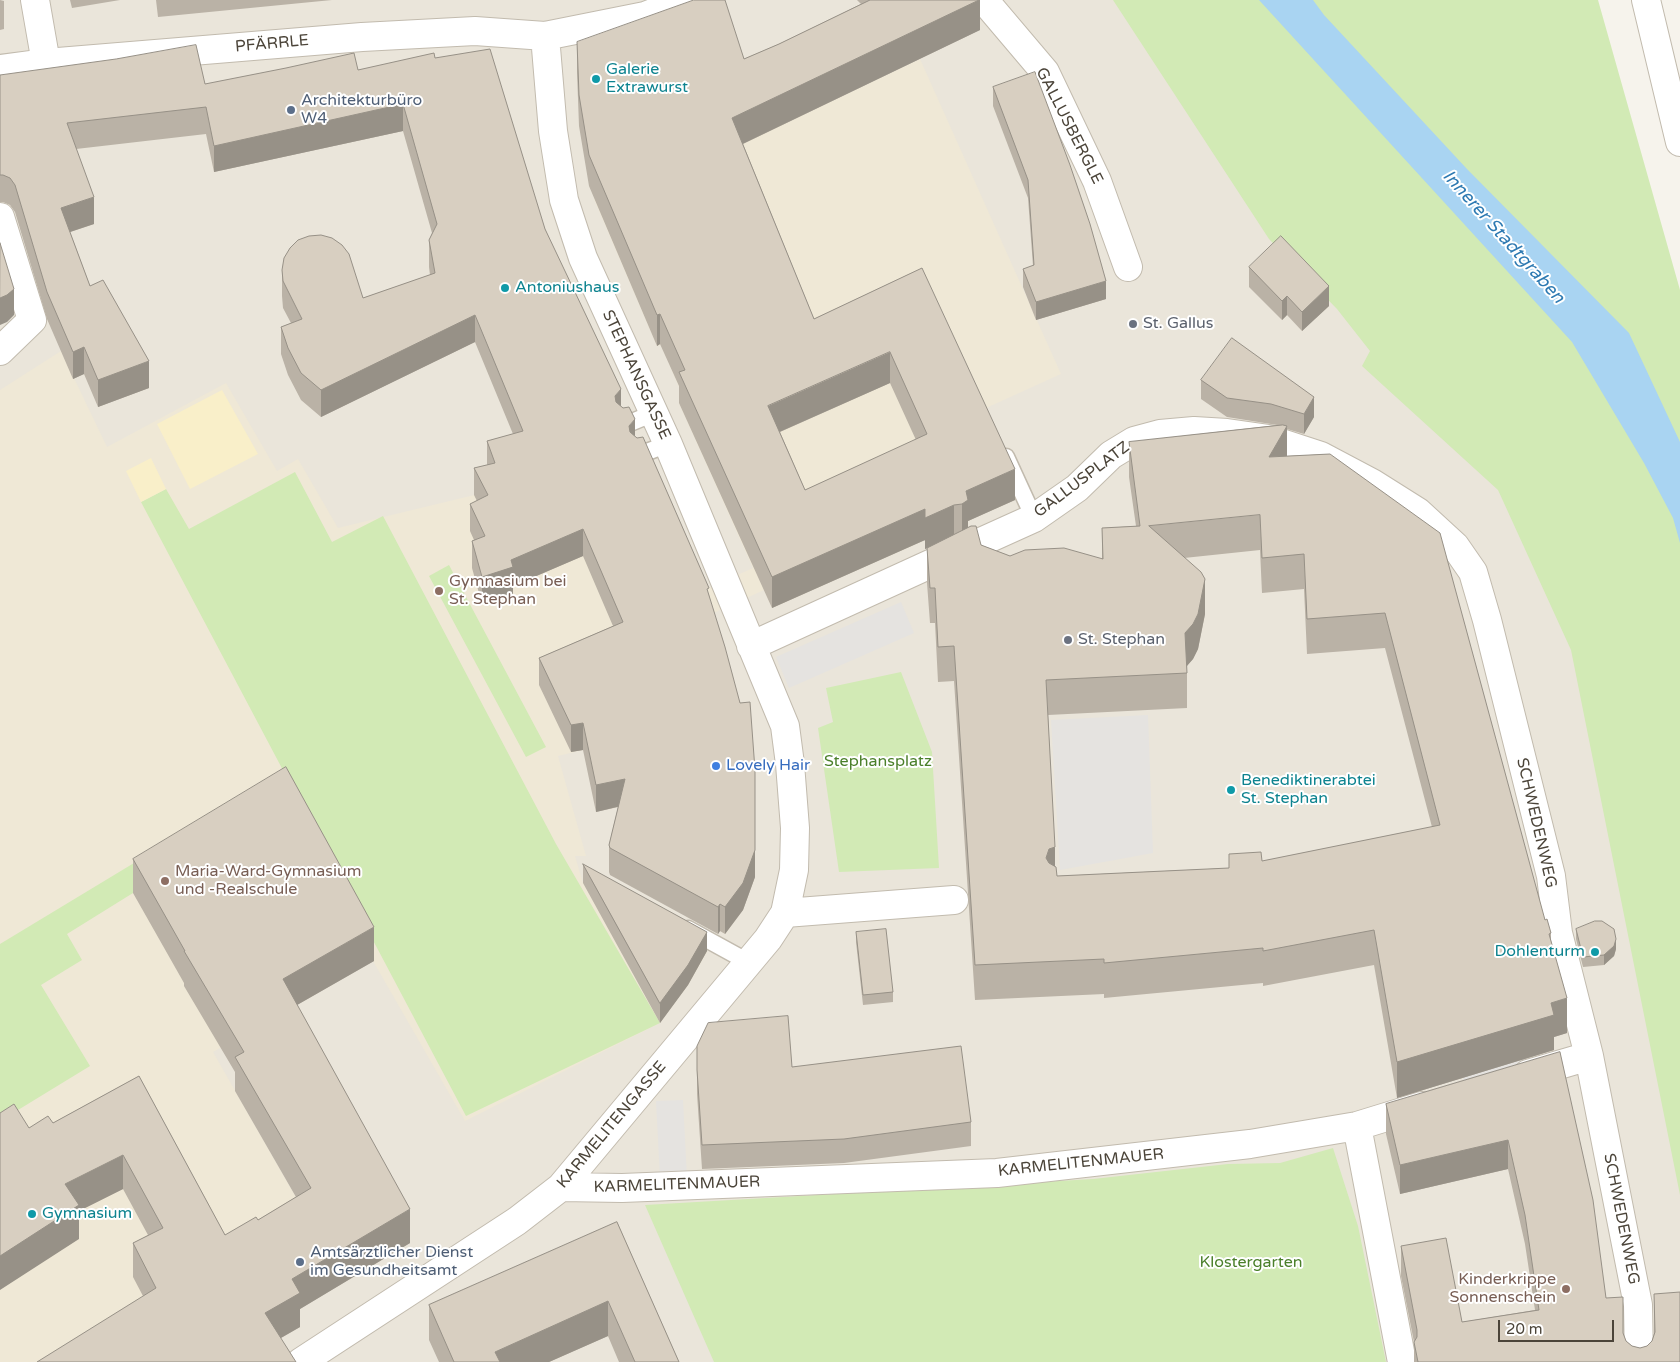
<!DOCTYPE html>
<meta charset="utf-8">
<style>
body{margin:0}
#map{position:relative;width:1680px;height:1362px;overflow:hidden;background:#f6f3ec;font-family:"Varela Round",sans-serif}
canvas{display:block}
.scale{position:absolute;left:1498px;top:1320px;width:116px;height:22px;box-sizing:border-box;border:2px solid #4b4439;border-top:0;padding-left:6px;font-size:15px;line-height:18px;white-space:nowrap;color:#4b4439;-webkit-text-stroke:4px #fff;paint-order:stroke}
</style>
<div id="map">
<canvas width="1680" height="1362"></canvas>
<div class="scale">20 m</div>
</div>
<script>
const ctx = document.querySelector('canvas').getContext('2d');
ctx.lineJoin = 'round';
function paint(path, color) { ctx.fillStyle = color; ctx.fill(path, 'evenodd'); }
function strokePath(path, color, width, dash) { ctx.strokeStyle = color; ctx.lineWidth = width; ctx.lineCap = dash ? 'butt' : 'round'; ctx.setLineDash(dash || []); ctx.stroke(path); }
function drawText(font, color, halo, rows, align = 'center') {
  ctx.font = font + ' "Varela Round",sans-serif'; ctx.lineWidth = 4; ctx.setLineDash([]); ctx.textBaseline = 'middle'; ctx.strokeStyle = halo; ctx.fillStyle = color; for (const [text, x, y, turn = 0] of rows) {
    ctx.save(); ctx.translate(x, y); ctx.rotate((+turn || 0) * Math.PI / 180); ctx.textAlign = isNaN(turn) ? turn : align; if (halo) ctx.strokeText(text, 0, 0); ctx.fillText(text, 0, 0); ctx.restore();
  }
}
paint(new Path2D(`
 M0 0H1189L1624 515 1680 823V1362H0Z`), '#eae5da');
paint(new Path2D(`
 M920 59 1061 374 984 409 1017 499 772 608 764 590 707 616 607 744 558 756 586 856H575L583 883 707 952 688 985 660 1023 465 1121 373 961 213 1052 310 1222 92 1362H0V390L61 351 107 447 226 383 277 471 298 459 338 528 495 490 699 592 753 568 679 403 685 401 661 345 657 346 594 199 706 161Z`), '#efe8d6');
paint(new Path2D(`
 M1113 0H1598L1680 290V1195L1571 650 1498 490 1362 366 1370 351 1337 309 1269 239Z
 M295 472 332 542 383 516 556 844 660 1023 466 1116 141 502 166 489 189 529Z
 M449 565 546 747 526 757 429 576Z
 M901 672 932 752 939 868 839 872 818 728 833 722 826 688Z
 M273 779 133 893 67 934 82 960 41 985 90 1066 0 1121V944Z
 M1333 1148 1358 1226 1386 1362H714L645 1205 1093 1179 1228 1164 1280 1163Z`), '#d2eab5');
paint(new Path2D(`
 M222 390 258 454 190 489 157 424Z
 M151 458 166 489 141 502 126 471Z`), '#f9efc9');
paint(new Path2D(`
 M901 602 914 633 789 688 776 657Z
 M1148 715 1153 853 1060 870 1051 720Z
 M1523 1054 1526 1065 1465 1086 1462 1074Z
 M683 1100 687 1178H660L656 1101Z`), '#e5e3e0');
paint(new Path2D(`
 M1259 0H1313L1324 15 1467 169 1629 333 1680 442V543L1673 518 1644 463 1572 342Z`), '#a9d4f2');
const service = new Path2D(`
 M625 425 654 413
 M639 455 668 444
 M1006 457 1034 518
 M688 929 750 963`);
const minor = new Path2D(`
 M35 0 46 63
 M984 0 1045 72 1097 181 1128 267
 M0 69 46 63 362 37 475 31 545 36 645 16 686 0
 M0 217 32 320 0 351
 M972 546 1034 518 1077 488 1111 455 1134 441 1160 434 1194 431 1227 433 1269 439 1321 456 1372 483 1418 512 1455 546 1473 572 1487 620 1551 876 1558 933 1589 1056 1638 1305 1639 1362
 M751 646 961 550
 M785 913 954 900
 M1528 1074 1589 1056
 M1357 1126 1402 1362
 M561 1187 622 1188 997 1173 1250 1144 1357 1126 1422 1106
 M301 1362 517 1221 561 1187 768 939 785 913 794 870 795 828 790 764 785 726 668 444 583 258 564 200 553 131 545 36`);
const tertiary = new Path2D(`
 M1646 0 1680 142`);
strokePath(service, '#c2bbae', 19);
strokePath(minor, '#c2bbae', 30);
strokePath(tertiary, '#c2bbae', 30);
strokePath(service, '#fff', 16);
strokePath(minor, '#fff', 28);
strokePath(tertiary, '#fff', 28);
paint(new Path2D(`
 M0 0 4 1V29L0 30Z
 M70 0H120L72 8Z
 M156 0H332L158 17Z
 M857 0H980V30L743 144 814 319 922 268 1015 500 968 521V528L981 545 1010 556 1102 559V528L1136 526 1129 477V442L1277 425 1271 424 1227 417 1201 399V380L1314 417 1304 434 1287 429V456L1330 454 1545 920 1551 933V940L1567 1033 1554 1037V1050L1397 1098 1374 965 1263 986V983L1104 998V994L975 1000 954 681 938 682 935 623H930L927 583V548L925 549V540L772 608 679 403V386L660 344 657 346 589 186 579 126 577 72V42L744 59 779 44 861 4ZM890 383 916 440 805 490 780 432ZM1260 550 1262 593 1304 589 1307 654 1385 648 1432 827 1229 868 1057 876 1055 866 1048 715 1187 708V666L1193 659 1198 649 1205 614 1184 558Z
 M435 58 545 229 621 406 709 595 755 877 743 910 725 934 720 931 718 934 610 875 609 872V845L618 807 596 812 583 750 571 752 539 685V658L613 626 583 556 513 586V594L482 604 472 568V541L474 540 470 531V504L477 501 474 495V468L487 465V441L513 434 475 342 321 417 301 400 288 375 281 354V327L291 323 283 308 282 296V270L363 298 430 275 429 267V240L432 233 403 131 214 172 206 134 76 149 94 224 70 232 90 286 149 388 98 407 84 374 73 379 47 319 15 212 10 205 3 202H0V75L205 84 358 70Z
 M993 87 1106 299 1036 320 1023 287V269L1033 266 1028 198 993 106Z
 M1249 267 1329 306 1302 331 1287 315 1282 320 1249 287Z
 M133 859 374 961 297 1005 410 1243 300 1309V1327L281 1338 143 1296 133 1277V1243L148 1235 123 1189 79 1211V1239L29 1128 53 1123 139 1076 225 1235 258 1220 296 1197 235 1091V1072L184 986V983L133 893Z
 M583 864 707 951 688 985 660 1023 583 883Z
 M1576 929 1616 949 1614 956 1604 965 1583 967 1576 939Z
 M856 932 893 992V1002L863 1005 856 942Z
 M697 1046 792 1067 971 1122V1146L844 1163 702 1169 697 1094Z
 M1560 1052 1606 1298 1623 1333 1626 1341 1632 1346 1640 1348 1647 1346 1652 1341 1654 1334V1294L1680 1362H1414V1342L1401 1276V1246L1462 1322 1535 1310 1525 1244 1508 1169 1400 1194 1386 1134V1104Z
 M617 1222 679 1362H619L608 1336 549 1362H439L429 1340V1305Z`), '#bab2a6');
paint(new Path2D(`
 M979 0H980V30L732 149V118Z
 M403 104V131L214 172V146Z
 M94 197V224L61 235V208Z
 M1106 281V299L1036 320V302Z
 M1329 286V306L1302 331V312Z
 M14 289V315L7 322 0 325V298Z
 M1287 296V315L1282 320V301Z
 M660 314V344L657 346V315Z
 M475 315V342L321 417V390Z
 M84 347V374L73 379V352Z
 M890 352V383L768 437V406Z
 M149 361V388L98 407V380Z
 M621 389V416L615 423V396Z
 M1314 397V417L1304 434V414Z
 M635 419V446L629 453V426Z
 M1287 426V461L1269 457Z
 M1015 469V500L968 521V531L962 534V504L966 491Z
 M954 505V536L925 549V518Z
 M925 509V540L772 608V577Z
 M583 529V556L513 586V594L482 604V577L511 560Z
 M1205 579V614L1198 649 1193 659 1185 668V633Z
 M583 723V750L571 752V725Z
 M625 779V805L596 812V785Z
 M1055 847V882L1046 858 1049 849Z
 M755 850V877L743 910 725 934V907Z
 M720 904V931L718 934V907Z
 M374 927V961L283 1013V979Z
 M707 932V951L688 985 660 1023V1003Z
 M1616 939V949L1614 956 1604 965V955Z
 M1567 998V1033L1554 1037V1050L1397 1098V1062L1551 1003Z
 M1508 1140V1169L1400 1194V1165Z
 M123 1155V1189L79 1211V1239L0 1290V1256L65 1184Z
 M410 1209V1243L300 1309V1327L265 1347V1313L292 1279Z
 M608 1301V1336L549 1362H495V1352Z`), '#979187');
const building = new Path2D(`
 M694 0H725L744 59 779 44 870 0H979L732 118 814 319 922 268 1015 469 966 491 968 500 962 504 954 505 925 518V509L772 577 679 372 685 370 660 314 657 315 589 155 579 95 577 42ZM890 352 927 434 805 490 768 406Z
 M196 45 205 84 286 68 354 53 358 70 434 53 435 58 490 49 545 229 621 389 615 396 616 402 623 408 629 407 635 419 629 426 630 432 637 438 643 437 709 588 707 589 725 647 740 703 750 702 755 770V850L743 883 725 907 720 904 718 907 610 848 609 845 625 779 596 785 583 723 571 725 539 658 623 622 583 529 511 560 513 567 482 577 472 541 485 536 470 504 488 495 474 468 495 463 487 441 523 431 475 315 321 390 301 373 288 348 281 327 302 319 283 281 282 270 284 258 290 248 298 240 309 236 321 235 332 238 342 245 349 254 363 298 435 273 429 240 437 224 403 104 214 146 206 107 67 123 94 197 61 208 90 286 103 280 149 361 98 380 84 347 73 352 47 292 15 185 10 178 3 175H0V75L116 59Z
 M1035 72 1070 165 1090 224 1106 281 1036 302 1023 269 1034 265 1028 180 993 87Z
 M1281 236 1329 286 1302 312 1287 296 1282 301 1249 267Z
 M0 243 14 289 7 295 0 298Z
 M1232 338 1314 397 1304 414 1271 404 1227 398 1201 380Z
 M1283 425 1287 426 1269 457 1330 454 1440 533 1545 920 1547 919 1551 933 1549 934 1567 998 1551 1003 1554 1015 1397 1062 1374 930 1263 951V948L1104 963V959L975 965 954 646 938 647 935 588H930L927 548 971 526H976L981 545 1010 556 1025 550 1064 548 1103 559 1102 528 1140 526 1129 442ZM1260 515 1262 558 1304 554 1307 619 1385 613 1440 825 1262 861 1261 852 1229 854V868L1057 876 1056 867 1049 863 1046 858 1049 849 1055 847 1046 680 1187 673 1185 633 1193 624 1198 614 1205 579 1201 572 1149 526Z
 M286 767 374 927 283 979 410 1209 292 1279 300 1293 265 1313 296 1362H37L156 1288 133 1243 163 1228 123 1155 65 1184 79 1205 0 1256V1113L14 1104 29 1128 48 1116 53 1123 139 1076 225 1235 256 1217 258 1220 311 1188 235 1057 244 1052 184 951H185L133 859Z
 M583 864 707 932 688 965 660 1003Z
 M1595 921H1602L1614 929 1616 939 1614 946 1604 955 1583 957 1576 929Z
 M886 929 893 992 863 995 856 932Z
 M788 1016 792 1067 961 1046 971 1122 844 1139 702 1145 697 1070V1046L708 1023Z
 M1560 1052 1593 1200 1606 1298 1623 1297V1333L1626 1341 1632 1346 1640 1348 1647 1346 1652 1341 1655 1332 1654 1294 1680 1292V1362H1418L1414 1342 1417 1337V1330L1401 1246 1446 1238 1462 1322 1539 1310 1525 1215 1508 1140 1400 1165 1386 1104Z
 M617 1222 679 1362H635L608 1301 495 1352 500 1362H454L429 1305Z`);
paint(building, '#d8cfc1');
strokePath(building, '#979187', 1);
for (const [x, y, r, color] of [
 [596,79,5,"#0f9aa8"],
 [291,110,5,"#5c6f8a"],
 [505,288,5,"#0f9aa8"],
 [1133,324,5,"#6b7280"],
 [439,591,5,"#8d6e63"],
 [1068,640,5,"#6b7280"],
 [716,766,5,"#3f7fe0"],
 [1231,790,5,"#0f9aa8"],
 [165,881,5,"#8d6e63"],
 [1595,952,5,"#0f9aa8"],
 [32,1214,5,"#0f9aa8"],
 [300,1262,5,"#5c6f8a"],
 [1566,1289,5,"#8d6e63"]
]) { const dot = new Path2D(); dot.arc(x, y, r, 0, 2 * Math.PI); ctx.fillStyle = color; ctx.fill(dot); strokePath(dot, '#fff', 2); }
drawText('16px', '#4b4439', '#fff', [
 ["PFÄRRLE",272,44,-5],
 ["GALLUSBERGLE",1069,126,63],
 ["STEPHANSGASSE",636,375,65],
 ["GALLUSPLATZ",1082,480,-37],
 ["SCHWEDENWEG",1536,823,77],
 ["KARMELITENGASSE",612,1125,-50],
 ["KARMELITENMAUER",1081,1163,-6],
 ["KARMELITENMAUER",677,1185,-2],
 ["SCHWEDENWEG",1621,1219,79]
]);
drawText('16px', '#0d838f', '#fff', [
 ["Galerie",606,70],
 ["Extrawurst",606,88],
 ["Antoniushaus",515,288],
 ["Benediktinerabtei",1241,781],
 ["St. Stephan",1241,799],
 ["Dohlenturm",1585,952,"right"],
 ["Gymnasium",42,1214]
], 'left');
drawText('16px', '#4e5e75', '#fff', [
 ["Architekturbüro",301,101],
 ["W4",301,119],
 ["Amtsärztlicher Dienst",310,1253],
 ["im Gesundheitsamt",310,1271]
], 'left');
drawText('16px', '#5b616d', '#fff', [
 ["St. Gallus",1143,324],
 ["St. Stephan",1078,640]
], 'left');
drawText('16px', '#785e54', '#fff', [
 ["Gymnasium bei",449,582],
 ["St. Stephan",449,600],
 ["Maria-Ward-Gymnasium",175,872],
 ["und -Realschule",175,890],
 ["Kinderkrippe",1556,1280,"right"],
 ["Sonnenschein",1556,1298,"right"]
], 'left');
drawText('16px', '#4a7f2a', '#fff', [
 ["Stephansplatz",878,762],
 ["Klostergarten",1251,1263]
]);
drawText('16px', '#366cbe', '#fff', [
 ["Lovely Hair",726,766]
], 'left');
drawText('italic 18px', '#2e7ab2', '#fff', [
 ["Innerer Stadtgraben",1503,237,48]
]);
</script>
